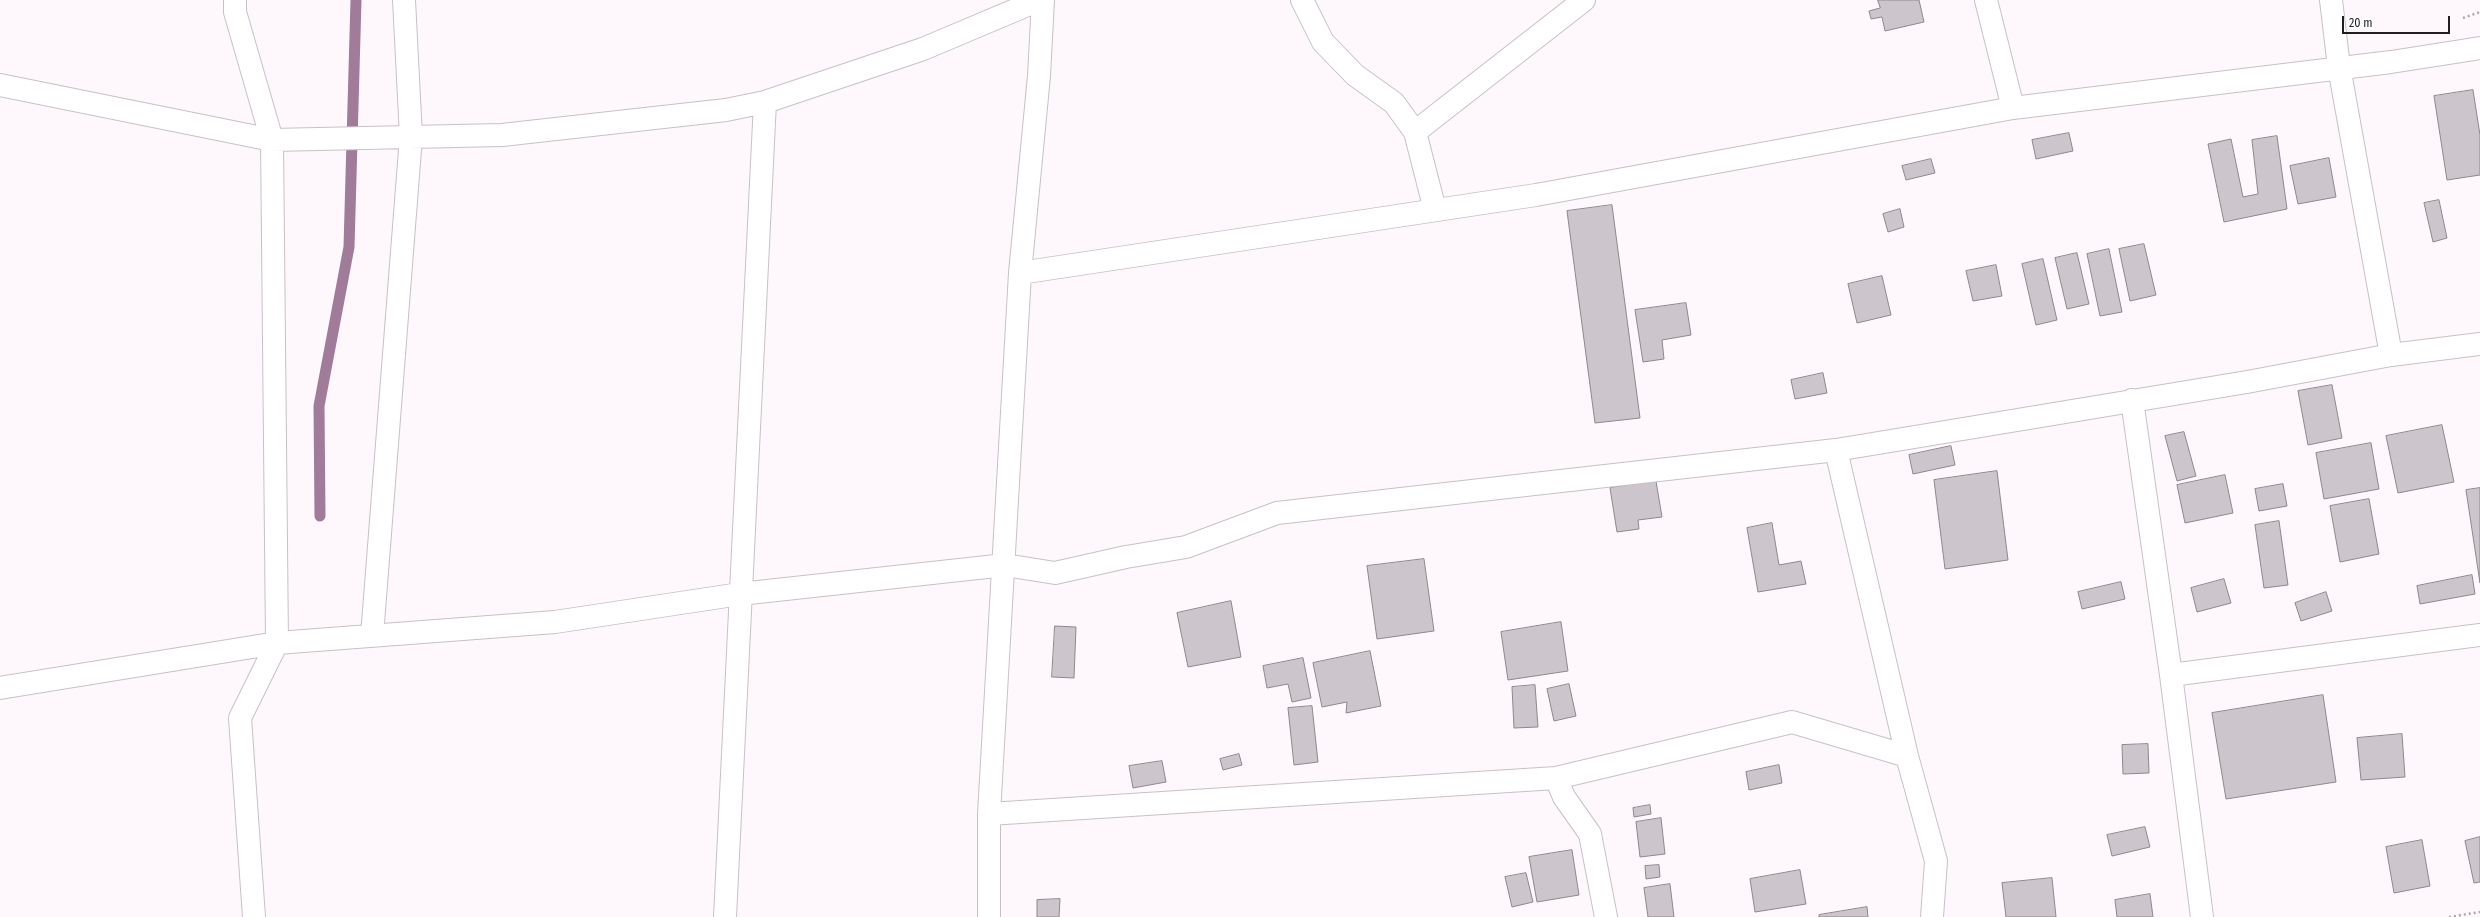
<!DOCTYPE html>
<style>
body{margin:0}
#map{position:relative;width:2480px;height:917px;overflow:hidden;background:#fef8fd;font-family:"Fira Sans Condensed",sans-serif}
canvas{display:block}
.scale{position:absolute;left:2342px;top:16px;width:108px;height:18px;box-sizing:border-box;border:2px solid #201e20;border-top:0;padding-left:5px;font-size:12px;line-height:14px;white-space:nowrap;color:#201e20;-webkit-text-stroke:3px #fff;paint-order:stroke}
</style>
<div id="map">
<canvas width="2480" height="917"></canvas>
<div class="scale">20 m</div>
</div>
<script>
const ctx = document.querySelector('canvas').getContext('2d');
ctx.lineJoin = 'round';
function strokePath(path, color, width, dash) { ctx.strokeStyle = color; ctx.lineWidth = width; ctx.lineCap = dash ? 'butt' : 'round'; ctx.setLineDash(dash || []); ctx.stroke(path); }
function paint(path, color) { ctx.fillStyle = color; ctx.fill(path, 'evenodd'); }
strokePath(new Path2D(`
 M320 516 319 406 349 247 356 0`), '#a07b9a', 11);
const building = new Path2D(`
 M1878 0H1919L1924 22 1885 31 1882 17 1871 19 1869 11 1880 8Z
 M2473 90 2480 135V175L2447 180 2434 96Z
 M2069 133 2073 151 2036 159 2032 140Z
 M2277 136 2287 209 2224 222 2208 144 2231 139 2243 197 2258 194 2252 140Z
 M2329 158 2336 197 2298 204 2290 166Z
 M1931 159 1935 173 1906 180 1902 166Z
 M2439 200 2447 238 2433 242 2424 203Z
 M1612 205 1640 418 1595 423 1567 211Z
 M1900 209 1904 227 1888 232 1883 214Z
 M2144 244 2156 295 2130 301 2119 249Z
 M2109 249 2122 312 2100 316 2087 254Z
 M2077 253 2089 304 2067 309 2055 258Z
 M2043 259 2057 320 2036 325 2022 264Z
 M1996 265 2002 296 1973 301 1966 271Z
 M1882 276 1891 315 1857 323 1848 284Z
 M1686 303 1691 335 1662 340 1664 359 1643 362 1635 310Z
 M1823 373 1827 393 1795 399 1791 380Z
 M2332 385 2342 438 2308 445 2298 391Z
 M2442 425 2454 482 2398 493 2386 436Z
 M2184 432 2196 476 2177 481 2165 436Z
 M2371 443 2379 489 2324 499 2316 453Z
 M1951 446 1955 465 1913 474 1909 455Z
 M1997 471 2008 560 1945 569 1934 480Z
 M2225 475 2233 513 2185 523 2177 485Z
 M1656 481 1662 517 1638 520 1639 529 1617 532 1610 488Z
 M2283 484 2287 506 2259 511 2255 489Z
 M2480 488V583L2466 490Z
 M2369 499 2379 554 2340 562 2330 506Z
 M2279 521 2288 585 2264 588 2255 525Z
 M1772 523 1779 565 1801 561 1806 584 1758 592 1747 528Z
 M1424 559 1434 631 1377 639 1367 566Z
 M2472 575 2475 594 2420 604 2417 586Z
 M2224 579 2231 603 2197 612 2191 588Z
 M2121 582 2125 599 2082 609 2078 592Z
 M2326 592 2332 611 2301 621 2295 603Z
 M1231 601 1241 657 1188 667 1177 613Z
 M1561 622 1568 671 1508 680 1501 632Z
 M1055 626 1076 627 1074 678 1052 677Z
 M1370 651 1381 706 1346 713 1347 702 1322 707 1313 663Z
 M1303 658 1311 698 1292 702 1288 684 1267 688 1263 666Z
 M1569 684 1576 716 1554 721 1547 689Z
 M1535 685 1538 727 1514 728 1512 687Z
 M2323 695 2336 782 2226 799 2212 713Z
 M1312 706 1318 762 1294 765 1288 708Z
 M2402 734 2405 777 2361 780 2357 738Z
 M2148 744 2149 773 2123 774 2122 745Z
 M1239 754 1242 765 1223 770 1220 759Z
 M1162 761 1166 782 1133 788 1129 766Z
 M1779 765 1782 783 1749 790 1746 772Z
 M1650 805 1651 814 1634 817 1633 808Z
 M1661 818 1665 854 1640 857 1636 822Z
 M2145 827 2150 847 2112 856 2107 835Z
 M2480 837V882L2474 883 2465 841Z
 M2422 840 2430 886 2394 893 2386 847Z
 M1572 850 1579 895 1537 902 1529 857Z
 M1659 865 1660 877 1646 879 1645 866Z
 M1800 870 1806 904 1755 912 1750 879Z
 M1526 873 1533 902 1512 907 1505 877Z
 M2052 878 2056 917H2006L2002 883Z
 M1670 884 1674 917H1648L1644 888Z
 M2150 894 2153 917H2117L2115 900Z
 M1060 899 1059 917H1037V900Z
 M1867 907 1868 917H1819V915Z`);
paint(building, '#cdc5cc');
strokePath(building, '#8e878d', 1);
const minor = new Path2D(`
 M235 0V12L272 140 277 643 240 718 254 917
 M1302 0 1323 42 1355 75 1394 103 1415 132 1435 210
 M1986 0 2013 108
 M2331 0 2339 67 2391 355
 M0 85 272 140 502 135 726 110 765 102 923 49 1039 0
 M1415 132 1584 0
 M1020 273 1536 195 2013 108 2391 62 2480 48
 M2132 400 2171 675 2202 917
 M1836 450 1907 756 1936 861 1932 917
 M372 636 411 137 404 0
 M2171 675 2480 635
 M0 688 277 643 555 622 740 594 1005 565 1055 573 1126 557 1186 547 1277 513 1836 450 2247 382 2391 355 2480 344
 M1556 778 1564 797 1590 834 1606 917
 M989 814 1556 778 1792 722 1907 756
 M725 917 765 102
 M989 917V814L1020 273 1039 76 1043 0`);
strokePath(minor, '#c8c0c6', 24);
strokePath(new Path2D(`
 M2463 18 2480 12
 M2449 917 2480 912`), '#aca7ab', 2.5, [2, 3]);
strokePath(minor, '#fff', 22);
</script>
